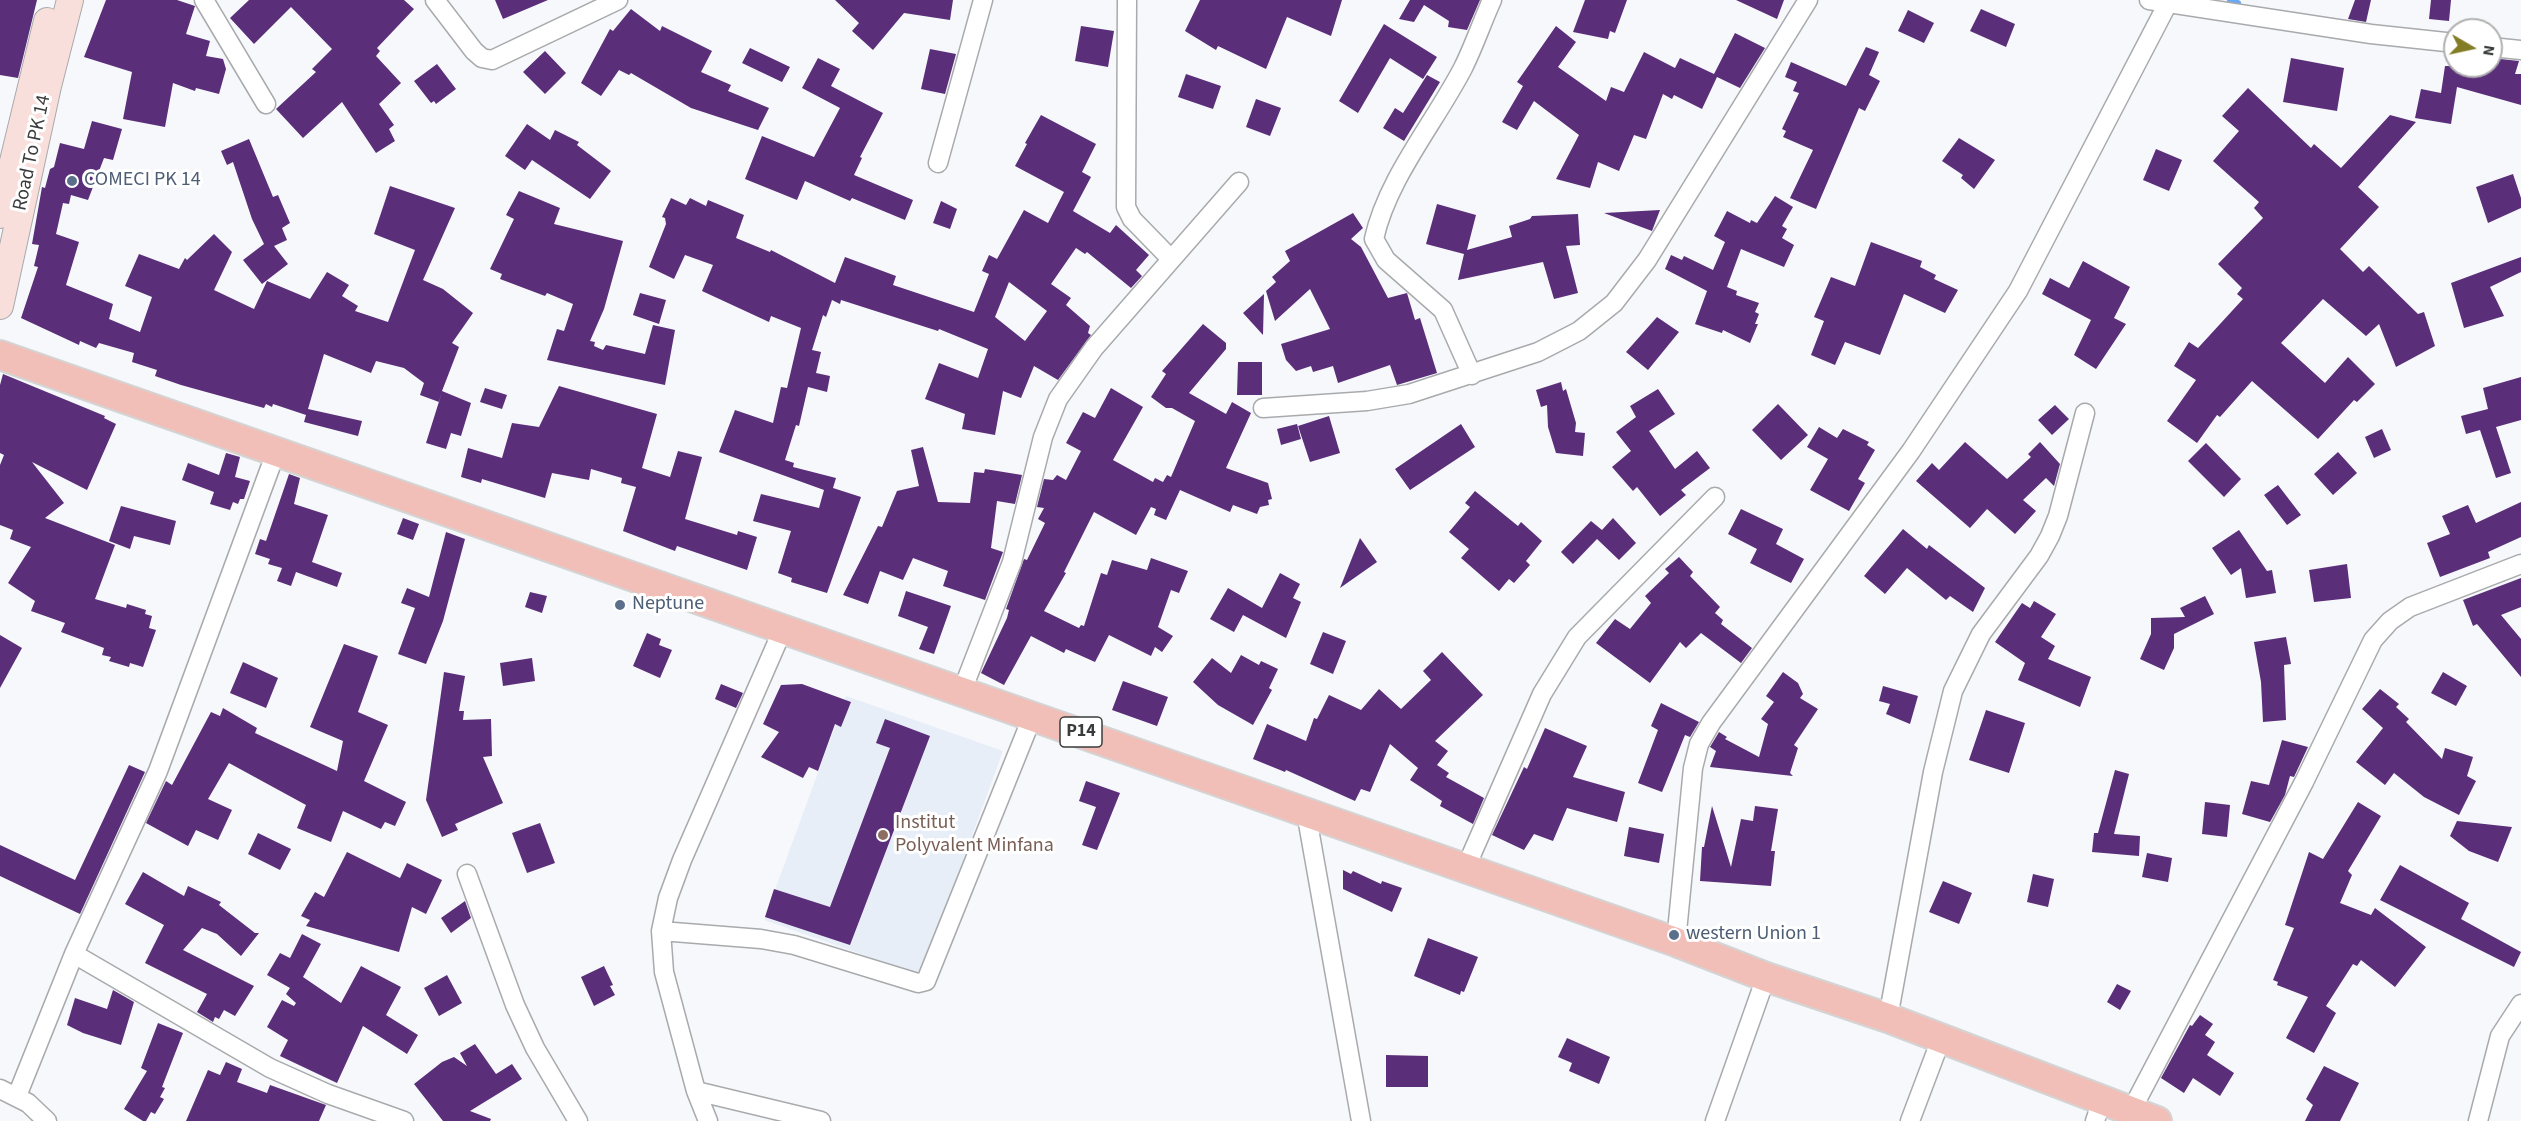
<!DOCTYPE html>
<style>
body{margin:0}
#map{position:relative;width:2521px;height:1121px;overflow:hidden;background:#f6f8fb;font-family:"Source Sans 3",sans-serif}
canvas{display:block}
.north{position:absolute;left:2443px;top:18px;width:60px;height:60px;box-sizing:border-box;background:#fff;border:2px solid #b1b1b1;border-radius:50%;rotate:99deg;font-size:16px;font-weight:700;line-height:24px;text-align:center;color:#3b3c3d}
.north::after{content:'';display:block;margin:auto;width:21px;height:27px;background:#827d24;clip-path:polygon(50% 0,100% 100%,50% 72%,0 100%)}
</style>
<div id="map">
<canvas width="2521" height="1121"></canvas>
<div class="north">N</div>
</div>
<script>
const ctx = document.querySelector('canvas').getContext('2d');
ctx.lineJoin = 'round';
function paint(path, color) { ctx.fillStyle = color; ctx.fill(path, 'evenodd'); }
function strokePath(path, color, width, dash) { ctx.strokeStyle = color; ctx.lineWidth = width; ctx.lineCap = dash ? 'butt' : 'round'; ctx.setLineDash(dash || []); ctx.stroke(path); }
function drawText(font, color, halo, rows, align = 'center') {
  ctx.font = font + ' "Source Sans 3",sans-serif'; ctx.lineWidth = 6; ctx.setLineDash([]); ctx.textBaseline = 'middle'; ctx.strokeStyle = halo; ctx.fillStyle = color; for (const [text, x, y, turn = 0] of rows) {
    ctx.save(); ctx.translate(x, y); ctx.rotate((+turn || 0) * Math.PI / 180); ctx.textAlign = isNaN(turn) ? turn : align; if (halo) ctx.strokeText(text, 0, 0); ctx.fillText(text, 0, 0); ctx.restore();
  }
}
paint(new Path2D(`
 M846 696 1003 751 921 975 764 920Z`), '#e8eef8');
strokePath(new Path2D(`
 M2230 0 2238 3`), '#6aa8f2', 6);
paint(new Path2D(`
 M0 0H37L18 78 0 75Z
 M106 0H177L195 6 186 34 210 41 206 56 223 59 226 69 219 94 196 88 195 91 173 83 165 127 123 119 132 72 84 57Z
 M249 0H404L414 9 377 48 380 51 376 56 401 83 379 104 394 125 389 129 395 141 376 153 342 102 303 138 276 109 316 72 312 69 332 49 291 7 254 44 230 18Z
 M495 0H548L503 19Z
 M835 0H953L950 20 904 13 873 50 852 31 859 23Z
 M1200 0H1342L1331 36 1287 17 1266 69 1218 46 1216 50 1185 31Z
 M1410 0H1480L1467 30 1448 27 1449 21 1424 5 1414 22 1399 19Z
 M1585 0H1627L1615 33 1610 31 1608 39 1573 32Z
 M1736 0H1784L1777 19Z
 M2355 0H2371L2366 22 2348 19Z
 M2431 0H2451L2449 21 2429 19Z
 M631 9 660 31 662 26 712 51 701 72 731 85 728 91 769 108 758 130 691 108 631 73 629 75 619 70 601 96 581 83 610 29 613 31Z
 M1981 9 2015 24 2006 47 1970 31Z
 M1908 10 1934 23 1924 43 1898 31Z
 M1384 24 1437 57 1423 79 1390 58 1358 113 1339 101Z
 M1081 26 1114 31 1108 67 1075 61Z
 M1556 26 1576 42 1558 67 1606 101 1611 87 1624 92 1644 52 1675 68 1680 58 1714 74 1735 33 1765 48 1740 88 1717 77 1702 109 1674 95 1672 99 1663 94 1646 139 1634 135 1619 171 1598 162 1590 188 1556 179 1579 135 1534 101 1517 130 1502 122 1523 86 1517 82Z
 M1866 47 1879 52 1869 75 1880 81 1865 111 1859 108 1816 209 1790 198 1813 150 1783 137 1786 131 1782 129 1799 93 1793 91 1797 82 1785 77 1791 62 1846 86Z
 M750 48 790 67 782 82 742 63Z
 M930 49 956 54 945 94 921 89Z
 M545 51 566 73 545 94 523 72Z
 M818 58 840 69 831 86 883 113 860 157 862 158 854 175 913 200 905 220 852 198 850 201 805 181 797 200 745 179 762 136 814 157 840 108 802 88Z
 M2291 58 2344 68 2337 111 2283 102Z
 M2491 58 2519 61 2515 74H2521V105L2457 87 2451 124 2415 118 2421 89 2441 93 2445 66H2491Z
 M437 64 456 89 436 104 434 101 431 103 414 81Z
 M1186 74 1221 86 1213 109 1178 97Z
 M1427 75 1440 82 1404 141 1383 128 1395 108 1403 113Z
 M2248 88 2311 148 2314 144 2341 168 2390 115 2416 122 2358 187 2379 207 2340 249 2363 272 2369 266 2418 314 2424 312 2435 346 2396 367 2379 324 2366 336 2323 299 2281 343 2325 383 2348 357 2375 384 2357 402 2354 400 2318 439 2252 381 2220 417 2217 415 2197 443 2167 421 2196 380 2174 366 2189 342 2198 348 2243 299 2237 294 2242 288 2218 264 2263 218 2254 208 2259 202 2213 161 2239 131 2222 116Z
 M1256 99 1281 108 1270 136 1246 127Z
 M1041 115 1096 144 1082 172 1091 177 1073 211 1110 233 1116 225 1149 255 1136 270 1142 276 1131 288 1087 252 1085 254 1076 248 1051 284 1071 298 1066 305 1090 326 1088 333 1091 335 1058 380 1034 366 1021 398 1003 391 995 435 962 429 965 414 925 399 939 363 978 378 988 349 939 329 938 331 841 300 840 304 832 300 826 317 823 315 812 350 821 352 816 373 830 376 827 392 808 387 799 426 796 425 785 460 794 463 793 467 836 478 833 488 861 497 827 593 791 582 792 578 778 573 791 531 753 521 761 494 819 508 824 490 719 452 735 410 773 423 781 387 787 388 801 328 771 316 769 322 702 291 713 265 685 255 674 279 649 267 666 224 665 218 662 217 671 198 686 205 690 198 706 206 708 200 744 215 736 238 770 252 771 250 835 283 845 257 896 276 893 285 974 312 989 274 982 271 989 255 997 259 1024 210 1048 223 1064 192 1015 166 1027 144 1025 143ZM1009 282 1047 311 1025 341 995 317Z
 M92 121 122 129 113 160 104 158 88 200 71 195 69 204 63 203 56 234 79 242 66 285 113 304 109 319 140 332 152 297 125 286 139 254 179 269 185 258 187 260 214 234 232 252 214 290 254 309 267 281 310 299 327 272 349 285 342 296 358 306 355 311 388 322 415 250 374 234 390 186 455 208 423 280 443 289 473 313 452 343 459 347 442 391 471 403 461 436 451 433 446 449 426 443 442 392 439 402 420 395 424 383 404 368 376 361 371 373 324 354 308 409 362 421 358 436 304 422 306 415 273 404 272 407 266 404 264 408 181 385 155 376 157 370 132 362 134 353 99 343 96 348 80 341 79 345 21 318 38 267 34 266 39 245 32 244 42 187 45 188 50 169 54 167 60 143 84 149Z
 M527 124 550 140 555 130 579 142 577 145 611 171 590 199 532 160 525 170 505 156Z
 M1959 138 1995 160 1974 189 1961 178 1963 175 1942 161Z
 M249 139 273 197 278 195 290 223 282 228 287 240 274 246 288 264 262 284 243 260 264 244 252 219 233 162 227 165 221 151Z
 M2156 149 2182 160 2169 191 2143 180Z
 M2513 174 2521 198V208L2488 223 2476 187Z
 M519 191 560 208 554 224 623 241 604 309 590 341 595 342 594 346 603 350 606 345 645 354 653 325 675 330 665 385 547 360 557 329 564 331 573 304 547 293 545 296 500 279 502 274 490 269 514 219 506 215Z
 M1775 196 1793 207 1782 226 1787 229 1782 238 1794 245 1784 267 1741 249 1727 287 1737 291 1736 295 1759 303 1755 312 1759 314 1755 324H1758L1750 343 1723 330 1722 333 1695 324 1707 291 1665 269 1671 255 1682 260 1684 256 1713 270 1725 242 1714 236 1727 211 1750 223 1751 220 1757 223Z
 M941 201 957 209 950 229 933 223Z
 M1437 204 1476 215 1467 250 1512 237 1509 226 1530 219 1532 216 1578 214 1580 245 1566 246 1578 293 1554 299 1543 262 1458 280 1464 254 1426 244Z
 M1660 210 1652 231 1604 213Z
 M1353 213 1363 228 1351 239 1361 247 1388 298 1407 293 1415 320 1420 318 1437 373 1397 385 1390 365 1338 383 1333 366 1313 372 1311 366 1296 371 1286 360 1281 344 1330 329 1310 289 1275 321 1266 291 1276 282 1272 277 1290 261 1285 251Z
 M1871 242 1922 261 1920 267 1936 275 1934 279 1958 290 1945 313 1904 294 1880 355 1845 342 1835 365 1811 355 1824 321 1814 317 1831 277 1855 286Z
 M2521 257V272L2490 287 2504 316 2464 328 2451 283Z
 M2083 261 2130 287 2114 318 2126 324 2096 369 2074 355 2091 320 2042 294 2050 278 2069 288Z
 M640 293 666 300 659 324 633 315Z
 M1264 294 1263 335 1243 313Z
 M1657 317 1679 332 1648 370 1626 352Z
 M1203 324 1226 343V349L1189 393 1226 414 1232 402 1251 413 1226 468 1268 483 1272 499 1268 500 1269 505 1260 507 1257 514 1233 505 1230 512 1180 490 1166 520 1154 515 1156 509 1151 507 1136 535 1094 512 1064 572 1066 573 1044 611 1079 628 1081 625 1084 626 1101 573 1107 575 1112 560 1147 570 1151 558 1188 571 1179 593 1171 590 1158 627 1173 636 1162 652 1155 647 1151 656 1109 635 1095 662 1066 649 1064 653 1031 636 1004 685 981 673 1007 618 1009 610 1006 609 1024 559 1027 560 1045 523 1038 519 1044 508 1037 507 1044 479 1053 480 1057 475 1066 480 1081 451 1066 443 1083 412 1095 418 1111 388 1143 407 1113 460 1153 482 1155 478 1163 482 1167 475 1171 477 1195 421 1172 408H1166L1151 397 1166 374 1162 371Z
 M1238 362H1262V395H1237Z
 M3 374 105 416 104 418 116 424 87 490 32 462 64 503 45 518 115 545 95 599 126 608 127 604 146 610 145 614 152 616 149 628 156 630 143 667 130 663 129 667 109 661 111 657 102 655 104 648 61 632 65 623 31 611 35 601 8 583 31 547 10 539 13 530 0 525V465L4 455 0 453V385Z
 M2521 377V420L2496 427 2511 473 2496 478 2480 430 2466 434 2461 416 2488 409 2483 388Z
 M1561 382 1563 391 1566 389 1576 423 1575 432 1585 433 1583 456 1556 453 1548 427 1547 405 1541 407 1536 390Z
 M559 386 657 414 642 468 670 477 678 451 702 457 685 519 737 535 738 531 757 537 747 570 677 546 675 551 623 531 636 487 621 483 622 478 591 469 589 480 552 473 545 498 482 479 481 483 461 477 468 448 502 458 512 423 539 427Z
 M485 388 507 395 502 409 480 402Z
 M1658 389 1675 414 1649 431 1675 469 1697 451 1710 468 1681 490 1686 495 1660 516 1637 487 1633 491 1612 467 1631 451 1616 432 1636 417 1630 406Z
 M1778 404 1808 435 1781 460 1752 430Z
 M2055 405 2069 419 2052 435 2038 420Z
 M1329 416 1340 453 1310 462 1298 426Z
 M1297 424 1301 439 1281 445 1277 429Z
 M1461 424 1475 447 1410 490 1395 469Z
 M1819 427 1837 438 1843 429 1869 442 1867 445 1875 450 1858 479 1865 483 1849 511 1810 490 1828 459 1807 447Z
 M2382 429 2391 450 2374 458 2365 437Z
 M1965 442 2007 479 2031 457 2028 454 2040 442 2060 464 2054 486 2046 478 2023 500 2036 511 2015 534 1987 509 1970 528 1916 481 1932 463 1939 470Z
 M2206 443 2241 479 2224 497 2188 461Z
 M923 447 938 502 970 503 974 472 984 473 985 469 1022 475 1015 504 997 501 991 548 1003 552 985 600 943 586 948 571 913 558 903 580 880 571 868 604 843 595 878 526 882 527 897 491 919 486 911 450Z
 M2338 452 2357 473 2333 495 2314 474Z
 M226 453 240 457 235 477 250 481 244 499H240L238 504 233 502 230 510 210 504 214 492 182 480 188 463 219 475Z
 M289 474 300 478 294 504 328 515 312 562 342 573 337 587 296 572 291 586 277 581 282 568 268 564 270 559 255 554 260 539 266 541Z
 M2278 485 2301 515 2287 525 2264 495Z
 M1475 491 1518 526 1521 522 1542 541 1526 561 1530 565 1514 583 1509 579 1499 591 1461 558 1469 549 1449 532 1470 507 1465 503Z
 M2521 502V537L2488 552 2490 558 2440 577 2427 543 2450 534 2442 516 2468 505 2476 523Z
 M121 506 176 521 170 545 134 536 130 549 109 541Z
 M1741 509 1783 529 1776 544 1804 559 1791 583 1750 563 1757 549 1728 534Z
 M403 518 419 524 413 540 397 534Z
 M1613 518 1636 543 1619 560 1597 539 1573 564 1561 552 1591 521 1602 530Z
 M1903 529 1927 549 1929 545 1985 588 1973 612 1950 596 1946 600 1907 568 1885 594 1864 576Z
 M2239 530 2267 571 2272 570 2276 593 2246 598 2241 568 2231 575 2212 548Z
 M446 532 465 539 443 621 426 664 398 654 415 608 401 603 407 588 429 597Z
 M1360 538 1377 562 1340 588Z
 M1679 557 1693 572 1690 576 1720 607 1715 613 1723 620 1721 624 1752 648 1741 663 1701 633 1686 648 1680 642 1650 683 1596 643 1615 619 1630 629 1651 603 1645 596 1669 573 1665 569Z
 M2347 564 2351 598 2314 602 2309 570Z
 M1280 573 1300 584 1293 598 1301 602 1286 638 1243 615 1234 632 1210 619 1228 588 1262 608Z
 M2521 578V607L2501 615 2521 639V677L2477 624 2473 626 2463 600Z
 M906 591 951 606 934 654 919 649 928 627 898 616Z
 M530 592 547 596 542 613 525 607Z
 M2205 596 2214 614 2174 634V648L2164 670 2140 659 2151 634V618L2185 617 2180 608Z
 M2034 601 2056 614 2041 637 2055 646 2048 659 2091 677 2080 707 2018 680 2025 663 1995 642 2022 603 2030 608Z
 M1323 632 1346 641 1333 674 1310 664Z
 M647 633 661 639 659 645 672 650 660 678 633 666Z
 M0 635 22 648 0 688Z
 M2286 637 2291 664 2284 665 2286 720 2263 722 2261 682 2254 642Z
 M344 644 378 656 358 712 388 725 364 781 406 802 395 826 385 822 381 829 343 811 331 842 297 828 306 805 229 763 208 799 232 810 218 840 196 830 188 846 146 823 166 781 172 785 211 712 220 716 223 708 257 728 255 733 337 771 343 741 310 727Z
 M1442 652 1483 695 1435 741 1448 751 1437 765 1449 773 1446 777 1484 798 1473 824 1440 806 1442 801 1410 780 1418 768 1390 744 1370 792 1361 789 1355 801 1286 770 1285 772 1253 759 1267 724 1306 741 1314 718 1317 719 1329 695 1361 710 1379 689 1401 709 1431 680 1423 671Z
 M1241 655 1259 665 1261 661 1278 669 1269 688 1272 690 1253 725 1218 705 1193 682 1212 658 1231 673Z
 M532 658 535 681 503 686 500 663Z
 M243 662 278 678 266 708 230 693Z
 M444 672 465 676 459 711H464L463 720 491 719 492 756 483 757 503 803 455 824 458 830 442 837 426 800Z
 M1783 672 1798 683 1803 694 1800 698 1818 709 1794 745 1798 748 1790 773 1793 776 1710 767 1716 751 1710 747 1719 732 1727 737 1725 739 1759 757 1768 724 1761 719 1774 702 1766 696Z
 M2443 672 2467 686 2456 706 2431 693Z
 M1123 681 1168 697 1157 726 1112 710Z
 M721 684 743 693 736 708 715 699Z
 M802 684 851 702 841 727 835 724 818 771 809 767 803 778 761 757 779 732 763 724 781 685Z
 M1883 686 1918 696 1910 724 1886 714 1890 704 1879 701Z
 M2380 689 2399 704 2396 707 2409 719 2406 722 2442 759 2445 748 2473 757 2467 776 2476 781 2459 815 2424 797 2394 773 2385 785 2356 762 2383 728 2362 709Z
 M1661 703 1699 722 1690 737 1685 735 1662 792 1638 783 1658 730 1651 726Z
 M1986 710 2025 723 2009 773 1969 760Z
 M885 719 930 736 850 945 765 917 774 889 830 907 890 748 876 743Z
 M1545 728 1587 746 1573 777 1625 792 1617 822 1567 808 1553 841 1534 834 1524 850 1492 835 1524 767 1527 769Z
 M2282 740 2308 747 2294 777 2290 776 2285 795 2270 822 2242 814 2251 781 2269 785Z
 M129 765 145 772 80 914 0 876V845L75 880Z
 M2115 770 2129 774 2114 834 2140 836 2139 856 2092 852 2094 833H2098Z
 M1086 781 1120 793 1097 850 1082 845 1096 807 1079 801Z
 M2205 802 2230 805 2227 837 2202 834Z
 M2358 802 2381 816 2348 871 2352 875 2340 903 2371 915 2375 908 2426 947 2395 987 2361 960 2357 966 2353 964 2326 1006 2336 1013 2314 1053 2286 1038 2308 997 2277 985 2278 982 2273 980 2294 928 2285 925 2309 852 2323 859Z
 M1712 806 1731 867 1741 819 1753 821 1755 806 1778 809 1771 851H1775L1771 886 1700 881 1702 847H1704Z
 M2457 821 2512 827 2498 862 2469 851 2450 836Z
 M540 823 555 863 527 873 512 833Z
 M1629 827 1664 834 1659 863 1624 856Z
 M258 833 291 849 280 870 248 854Z
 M347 852 400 878 407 863 442 880 426 914 412 907 399 952 306 926 310 920 301 916 315 892 324 897Z
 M2147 853 2172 858 2168 882 2142 877Z
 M2400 865 2469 903 2461 919 2521 952 2514 967 2380 900Z
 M1343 870 1351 874 1353 871 1381 884 1382 881 1402 888 1392 912 1343 889Z
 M143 872 184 896 188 886 221 902 219 905 255 933H259L241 956 217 934 202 928 183 950 254 986 235 1016 224 1010 219 1019 215 1017 213 1022 197 1012 207 994 145 963 164 925 125 904Z
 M2033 874 2054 879 2048 907 2027 902Z
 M1943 881 1972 893 1959 924 1929 912Z
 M465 901 471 918 451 933 441 918Z
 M302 934 321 944 303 977 341 1003 361 966 401 987 386 1015 418 1035 407 1054 363 1026 337 1083 280 1056 288 1040 267 1027 282 1000 294 1006 296 1003 286 994 290 988 267 975 280 953 290 958Z
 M1428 938 1478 957 1464 992 1461 991 1460 995 1414 976Z
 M604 966 613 985 610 986 615 995 594 1006 581 977Z
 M447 975 462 1003 439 1016 424 988Z
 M2117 984 2131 991 2120 1010 2107 1002Z
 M113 990 134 1002 121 1045 83 1033 67 1025 75 998 107 1009Z
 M2200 1015 2213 1024 2205 1035 2215 1042 2207 1055 2234 1073 2220 1096 2193 1078 2184 1093 2161 1078 2190 1025 2192 1026Z
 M158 1023 183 1033 162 1087 165 1088 160 1097 164 1099 155 1114 151 1112 146 1121H143L124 1109 147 1071 141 1068Z
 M1567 1038 1610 1057 1599 1084 1569 1071 1572 1063 1558 1057Z
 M475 1044 496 1074 512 1064 522 1079 470 1111 491 1119 490 1121H443L414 1084 442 1062 454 1057 467 1066 460 1053Z
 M1386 1055 1428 1056V1087H1386Z
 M226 1062 242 1069 237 1082 267 1093 270 1085 326 1105 319 1121H186L208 1070 220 1075Z
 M2324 1066 2359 1083 2340 1121H2305L2313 1105 2306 1099Z`), '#5a2e79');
const minor = new Path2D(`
 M204 0 266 104
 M435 0 474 51 482 58 492 60 618 0
 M1127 0 1126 207 1132 219 1171 259
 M2149 0 2371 34 2455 43
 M2491 47 2521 50
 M938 163 983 0
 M1472 375 1443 310 1386 260 1374 239C1387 179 1435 122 1463 68 1474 46 1482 22 1492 0
 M1263 408 1367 401 1409 394 1538 352 1579 331 1614 303 1647 260 1808 0
 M962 691 1012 562 1043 437 1058 399 1094 348 1239 182
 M1306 812 1361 1121
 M1466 867 1542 694 1577 637 1715 497
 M467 874 515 1005 535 1048 578 1121
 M661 931 761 939 794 945 918 983 926 981 1033 715
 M1676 942 1693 768 1699 744 1711 723 1911 451 2018 291 2168 3
 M74 954 270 1068 328 1094 404 1121
 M1888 1018 1933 772 1953 691 1981 634 2039 556 2050 536 2058 516 2085 413
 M0 1089 28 1103 47 1121
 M696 1091 821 1121
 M17 1096 74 954 158 771 276 452
 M2131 1111 2304 782 2373 640 2390 621 2410 607 2521 564
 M708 1121 696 1091 664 972 661 931 668 898 682 860 783 629
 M1715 1121 1766 977
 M1910 1121 1941 1039
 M2095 1121 2102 1100
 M2478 1121 2500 1036 2521 1004`);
const secondary = new Path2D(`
 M0 215 47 21
 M0 306 48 86 70 0`);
const primary = new Path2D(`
 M0 355 1676 942 1766 977 1888 1018 2157 1121`);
strokePath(minor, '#a8aaac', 21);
strokePath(secondary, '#a8aaac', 28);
strokePath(primary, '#d4d4d4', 32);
strokePath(minor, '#fff', 18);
strokePath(secondary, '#f8dfdc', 26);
strokePath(primary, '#f1bfb8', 28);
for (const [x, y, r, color] of [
 [72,181,6,"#5c6f8a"],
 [620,605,6,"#5c6f8a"],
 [883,835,6,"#8d6e63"],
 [1674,935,6,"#5c6f8a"]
]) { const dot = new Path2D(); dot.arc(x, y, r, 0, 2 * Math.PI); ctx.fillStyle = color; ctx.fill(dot); strokePath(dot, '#fff', 2); }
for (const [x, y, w] of [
 [1081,732,42]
]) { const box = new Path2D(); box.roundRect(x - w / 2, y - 15, w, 30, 4.5); ctx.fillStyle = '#fff'; ctx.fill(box); strokePath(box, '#3b3c3d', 1.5); }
drawText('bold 18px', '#3b3c3d', null, [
 ["P14",1081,732]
]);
drawText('20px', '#3b3c3d', '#fff', [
 ["Road To PK 14",33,153,-78]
]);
drawText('20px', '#4e5e75', '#fff', [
 ["COMECI PK 14",84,181],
 ["Neptune",632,605],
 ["western Union 1",1686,935]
], 'left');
drawText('20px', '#785e54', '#fff', [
 ["Institut",895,824],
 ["Polyvalent Minfana",895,847]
], 'left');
</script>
